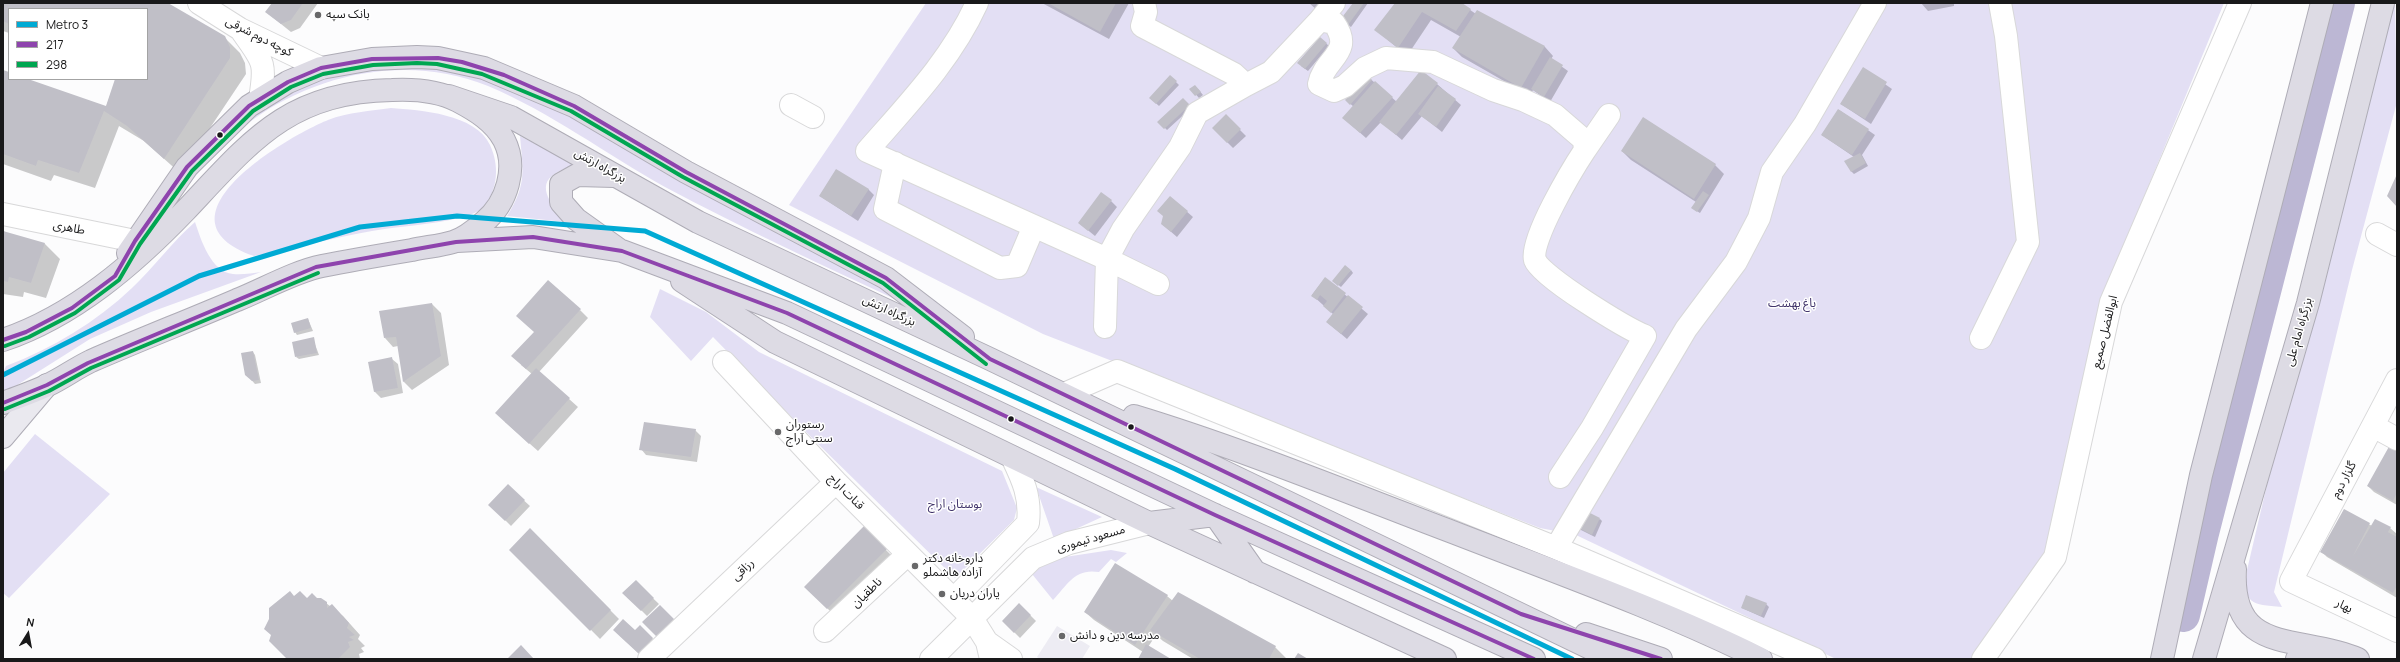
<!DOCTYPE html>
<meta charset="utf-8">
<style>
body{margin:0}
#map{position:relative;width:2400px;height:662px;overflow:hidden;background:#fcfcfd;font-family:Manrope,sans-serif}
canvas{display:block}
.frame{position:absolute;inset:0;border:4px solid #19191a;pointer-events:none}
.legend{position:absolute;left:8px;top:8px;width:140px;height:72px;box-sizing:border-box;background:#fff;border:1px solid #a3a3a3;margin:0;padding:5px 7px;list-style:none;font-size:12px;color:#19191a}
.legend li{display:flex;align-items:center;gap:8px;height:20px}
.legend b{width:20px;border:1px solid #a3a3a3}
.north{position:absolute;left:8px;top:614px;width:40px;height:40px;-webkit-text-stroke:3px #fff;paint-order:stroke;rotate:11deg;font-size:11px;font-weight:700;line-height:16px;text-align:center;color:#19191a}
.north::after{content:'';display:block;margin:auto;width:14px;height:18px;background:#19191a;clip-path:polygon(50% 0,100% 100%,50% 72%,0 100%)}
</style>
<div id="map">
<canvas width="2400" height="662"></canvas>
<div class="frame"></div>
<ul class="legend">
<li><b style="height:5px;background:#00aad4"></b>Metro 3</li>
<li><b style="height:5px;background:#8e44ad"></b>217</li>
<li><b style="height:5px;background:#00a651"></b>298</li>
</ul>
<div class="north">N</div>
</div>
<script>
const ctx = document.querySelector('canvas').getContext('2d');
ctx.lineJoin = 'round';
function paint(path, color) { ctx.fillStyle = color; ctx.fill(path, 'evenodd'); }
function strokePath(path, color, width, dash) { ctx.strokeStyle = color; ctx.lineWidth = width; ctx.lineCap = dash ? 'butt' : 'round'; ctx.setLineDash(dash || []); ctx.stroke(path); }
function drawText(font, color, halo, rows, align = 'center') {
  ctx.font = font + ' Manrope,"Noto Sans Arabic",sans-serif'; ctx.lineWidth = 3; ctx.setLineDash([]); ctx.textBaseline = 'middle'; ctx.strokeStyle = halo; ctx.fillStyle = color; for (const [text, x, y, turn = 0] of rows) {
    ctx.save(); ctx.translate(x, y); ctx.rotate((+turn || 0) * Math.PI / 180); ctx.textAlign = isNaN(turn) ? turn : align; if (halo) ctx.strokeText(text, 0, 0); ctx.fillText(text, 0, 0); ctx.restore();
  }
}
paint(new Path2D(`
 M1057 626 1090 646 1082 659H1040L1037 657Z`), '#edecf3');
paint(new Path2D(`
 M926 3H2224L2101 301 2046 551 1978 659H1836L1576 535 1540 528 1043 334 789 205Z
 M2395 3 2397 102 2352 270 2274 592 2282 607C2251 604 2243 605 2247 570L2277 442Z
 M430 65 524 89 849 267 901 302C822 265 742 228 665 187 606 154 550 112 488 86 410 54 318 72 251 121 221 142 197 174 175 203L165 205 243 116 334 68Z
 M391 108C420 110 476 114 490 145 499 164 499 189 483 207 478 213 467 216 459 218 431 225 401 226 372 231 333 238 293 248 254 256 149 219 284 138 328 120 348 112 371 111 391 108Z
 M520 136 574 164C567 168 558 171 552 176 535 189 558 212 566 222L507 216C527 185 523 171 520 136Z
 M195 222C201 240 211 272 233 274 242 275 253 273 261 272L151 312 90 339 3 394V373L6 366C53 348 96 322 132 288 154 267 172 242 195 222Z
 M660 289 706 312 759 352 1002 471 1017 508 1014 520 955 578 814 440 713 337 691 361 650 317Z
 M35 434 110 494 9 598 3 593V473Z
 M1036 487 1102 517 1054 539Z
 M1111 550 1127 553 1116 562 1111 559 1099 572C1075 568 1068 584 1053 600L1032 574 1045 560Z`), '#e3dff4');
paint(new Path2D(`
 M3 3H166L224 37 240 53 245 63 246 74 180 173 144 141 119 126 95 188 54 175 51 181 3 164V71L9 73V79H26L106 107 116 79H147V9H9V33L3 31Z
 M273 3H318L300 28 291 32 266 12Z
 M1042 3H1129L1109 39Z
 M1309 3H1323L1317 10Z
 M1354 3H1368L1351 27 1344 22Z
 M1397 3H1460L1476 14 1478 12 1545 47 1553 56 1551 59 1568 71 1550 102 1533 90 1530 96 1462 57 1453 48 1461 37 1431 20 1407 56 1376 30Z
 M1921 3H1954V6L1928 11Z
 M1320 38 1329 46 1308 71 1301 66Z
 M1863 69 1892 89 1871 124 1841 104Z
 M1170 76 1179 85 1159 106 1150 98Z
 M1367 76 1397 102 1437 84 1461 105 1442 132 1422 116 1402 140 1381 122 1366 138 1349 123 1354 107 1346 100Z
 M1191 89H1198L1203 95 1199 98Z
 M1183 99 1191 108 1167 130 1159 122Z
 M1839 110 1875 135 1862 155 1868 166 1854 174 1851 171 1854 157 1822 135Z
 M1226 116 1246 136 1233 148 1213 128Z
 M1622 151 1715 165 1724 174 1700 213 1695 210 1696 202 1631 160Z
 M868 189 874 195 858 221 820 196Z
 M1170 197 1193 217 1177 237 1162 224Z
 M1111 201 1117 207 1095 236 1079 223Z
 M3 230 6 233 45 244 60 259 46 298 24 292 23 297 3 294Z
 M1351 270 1353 273 1341 287 1336 283Z
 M1325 278 1368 314 1347 339 1327 322 1333 314 1312 295Z
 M432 304 441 313 449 365 412 390 404 382 398 346 393 347 385 338Z
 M580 310 588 318 539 372 578 407 538 451 505 422 532 374 521 365 535 332Z
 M308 319 313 331 297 335 295 332Z
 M313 339 319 355 299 359 296 357Z
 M253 352 255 355 261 383 255 384 246 374Z
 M392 359 398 364 403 393 381 398 375 392 369 363Z
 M695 430 701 436 697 462 646 455 641 449Z
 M2397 448V505L2374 492 2368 486Z
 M508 486 530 506 511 526 490 505Z
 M2344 510 2372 526 2390 528 2397 534V598L2327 557 2322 552Z
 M1600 519 1602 521 1595 537 1579 529Z
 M864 528 894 558 836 617 806 587Z
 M530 530 619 619 600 639 511 549Z
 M636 582 659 604 647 616 624 593Z
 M1167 596 1173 601 1275 647 1286 658 1193 659 1163 641 1156 635 1148 647 1169 659H1139L1143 652 1094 620 1085 612Z
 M294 597 317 599 326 603 343 616 360 635 358 639 365 646 361 648 364 652 359 654 360 659H288Z
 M1019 604 1036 621 1020 638 1003 621Z
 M1766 604 1769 607 1764 618 1742 608Z
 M640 626 658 644 645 659 620 636 635 632Z`), '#0003');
strokePath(new Path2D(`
 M2183 615 2202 533 2338 3`), '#bcb7d4', 34);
paint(new Path2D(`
 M3 3H168L225 36 230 47V58L164 159 127 126 104 111 79 173 38 160 36 166 3 154V70L9 72V79H28L106 106 115 79H147V9H9V24L3 21Z
 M272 3H303L291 20 281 24 265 12Z
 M1048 3H1116L1100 32Z
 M1353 3H1364L1348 25 1340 20Z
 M1395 3H1462L1471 9 1456 31 1422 12 1398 48 1374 30Z
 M1477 10 1545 46 1521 88 1452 48Z
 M1320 37 1327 43 1305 69 1297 63Z
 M1550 57 1563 65 1544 97 1531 89Z
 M1863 67 1887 82 1865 119 1840 104Z
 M1421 70 1438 83 1396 135 1379 122Z
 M1170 75 1177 81 1156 104 1149 98Z
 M1367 75 1372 80 1350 105 1345 100Z
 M1375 81 1393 97 1360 133 1342 118Z
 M1195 85 1201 92 1195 96 1189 89Z
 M1438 86 1456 99 1436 127 1418 114Z
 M1183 98 1190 105 1164 129 1157 122Z
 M1838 109 1869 129 1852 155 1821 135Z
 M1226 114 1241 129 1227 143 1212 128Z
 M1643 117 1716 164 1694 199 1621 151Z
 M1860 153 1866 163 1851 172 1844 161Z
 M836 169 869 189 851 216 819 196Z
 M2397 174V207L2387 196Z
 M1703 191 1709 195 1697 212 1691 208Z
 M1101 192 1112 200 1088 231 1078 223Z
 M1170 196 1188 211 1171 232 1161 224 1163 216 1157 211Z
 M3 231 45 243 31 283 9 277 8 282 3 281Z
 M1345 265 1351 270 1338 286 1332 281Z
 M1325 277 1346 293 1331 313 1323 306 1327 301 1320 295 1317 300 1311 296Z
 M548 280 581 309 526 369 511 356 534 332 516 316Z
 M1348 295 1363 307 1341 334 1326 322Z
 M432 303 441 356 403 382 396 337 384 338 379 311Z
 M308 318 311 328 294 333 291 323Z
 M314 337 317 353 295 357 292 342Z
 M253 351 259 380 252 381 245 375 241 353Z
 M392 357 398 388 374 392 368 362Z
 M536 368 570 398 529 444 495 413Z
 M644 422 696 429 691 457 639 450Z
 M2391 443 2397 447V493L2393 501 2367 486Z
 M508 484 525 500 505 521 488 505Z
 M2344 509 2370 523 2353 556 2375 519 2391 527 2388 532 2397 537V586L2393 593 2320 552Z
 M1584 510 1600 518 1592 535 1575 526Z
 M864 526 887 549 827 609 804 587Z
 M530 528 611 610 590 631 509 550Z
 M1115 563 1168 595 1135 645 1084 612Z
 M636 580 654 598 641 611 622 593Z
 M290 591 294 596 300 591 307 598 312 593 317 598H321L327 602V608L332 604 349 623 347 628 355 635 349 637 354 640 348 642 350 647 338 659H287L269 641 271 635 264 629 269 619V608Z
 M1178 592 1276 646 1269 659H1200L1150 630Z
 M1746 595 1767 603 1761 616 1741 608Z
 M1019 603 1031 615 1014 633 1002 621Z
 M660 605 675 620 657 637 642 622Z
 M623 619 635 630 640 625 653 638 639 654 613 630Z
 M1146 644 1171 659H1138Z
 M521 645 534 659H507Z
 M1298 653 1308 659H1294Z`), '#c0bfc7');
const minor = new Path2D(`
 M199 3 240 29 321 68
 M977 3C951 60 908 104 867 151L1107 259 1105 327
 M1144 3 1146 12 1142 26 1234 74 1246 85 1271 72 1320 20 1334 23C1355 53 1324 58 1319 84L1334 91 1345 86 1365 68 1386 58 1433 62 1493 90 1523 100 1555 115 1584 140 1585 150C1573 168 1529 241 1535 260 1541 277 1626 328 1645 336L1592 428 1560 477
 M1320 20 1334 3
 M243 33C264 62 266 63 260 99
 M791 105 813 117
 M1585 150 1609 115
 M895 163 885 209 1000 268 1017 266 1034 226
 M3 214 135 241
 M2377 234 2397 245
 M1158 284 1107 259 1123 229 1180 147 1197 113 1246 85
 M1981 338 2028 242 2006 36 2000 3
 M724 362 836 482 972 618 987 642 991 659
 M2397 380 2291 581 2397 631
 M1064 394 1117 371 1556 548 1815 659
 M2373 426 2397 439
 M1556 548 1686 329 1736 262 1759 218 1772 172 1805 124 1875 3
 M954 599 1028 523C1031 497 1023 480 1012 457
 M825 631 908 554
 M987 642 1011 659
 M649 659 836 482
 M931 659 1033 558 1069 543 1149 523
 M1983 659 2055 557 2111 302 2240 3`);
const major = new Path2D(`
 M3 437 47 385`);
const highway = new Path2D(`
 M449 96 511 117 698 222 990 359 1613 659
 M614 176 577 175 561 184V202L576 219 618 249
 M457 241 533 237 622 251 787 313 1215 515 1534 659
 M128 253 187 167 249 106 288 82 321 68 372 59 417 57 438 58 484 68 574 106 686 172 886 278 963 337
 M682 281 775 342 1149 523 1445 659
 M3 340C74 316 134 264 185 211 251 141 288 92 392 90 413 89 439 91 458 101 475 110 494 121 504 140 518 167 507 203 484 222 476 229 463 239 453 242 440 246 425 247 412 250 382 255 352 260 322 266 296 271 262 290 237 300 188 321 139 340 91 361 76 368 63 378 48 385 34 392 18 397 3 403
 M1134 416C1243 449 1349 493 1455 533 1558 573 1662 610 1761 659
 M1149 523 1215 515 1255 572
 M2235 569C2230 657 2300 634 2358 659
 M1586 634 1661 659
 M2162 659 2201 475 2322 3
 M2204 659 2308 303 2383 3
 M2297 659H2307`);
strokePath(minor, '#d8d8d9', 24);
strokePath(major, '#aeacb6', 24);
strokePath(highway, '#aeacb6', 24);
strokePath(minor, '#fff', 22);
strokePath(major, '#eae9ef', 22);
strokePath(highway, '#dddbe4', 22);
strokePath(new Path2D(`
 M3 340 26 332 72 308 115 276 135 241 187 167 249 106 288 82 321 68 372 59 438 58 462 62 504 75 574 106 686 172 886 278 990 359 1521 614 1661 659
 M3 403 47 385 88 363 316 267 456 242 533 237 622 251 787 313 1215 515 1534 659`), '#8e44ad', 4);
strokePath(new Path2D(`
 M5 346 29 337 75 313 119 280 140 244 192 171 253 111 291 87 323 74 373 65 417 63 437 64 482 74 571 111 683 177 883 283 986 364
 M5 409 49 391 91 368 318 273`), '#00a651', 4);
strokePath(new Path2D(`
 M3 375 199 276 360 227 457 216 645 231 1175 469 1572 659`), '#00aad4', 5);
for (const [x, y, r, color] of [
 [318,15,4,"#686869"],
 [220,135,3.5,"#19191a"],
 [1011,419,3.5,"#19191a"],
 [1131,427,3.5,"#19191a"],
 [778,432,4,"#686869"],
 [915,566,4,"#686869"],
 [942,594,4,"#686869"],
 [1062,636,4,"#686869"]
]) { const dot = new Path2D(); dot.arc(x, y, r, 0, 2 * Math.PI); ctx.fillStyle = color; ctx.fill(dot); strokePath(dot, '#fff', 1.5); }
drawText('12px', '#19191a', '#fff', [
 ["بانک سپه",326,15],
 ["رستوران",786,425],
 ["سنتی آراج",786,439],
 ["داروخانه دکتر",923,559],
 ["آزاده هاشملو",923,573],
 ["یاران دریان",950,594],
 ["مدرسه دین و دانش",1070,636]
], 'left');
drawText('12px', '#19191a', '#fff', [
 ["کوچه دوم شرقی",259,37,27],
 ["بزرگراه ارتش",600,166,29],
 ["طاهری",69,228,11],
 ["بزرگراه ارتش",889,311,25],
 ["ابوالفضل صمیع",2105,332,-76],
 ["بزرگراه امام علی",2299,332,-74],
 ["گلزار دوم",2344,480,-62],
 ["قنات اراج",846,492,45],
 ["مسعود تیموری",1091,539,-16],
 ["رزاقی",743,570,-43],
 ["ناطقیان",867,593,-44],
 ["بهار",2344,606,26]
]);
drawText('12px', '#42356b', '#fff', [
 ["باغ بهشت",1792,304],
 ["بوستان اراج",955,505]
]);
</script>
